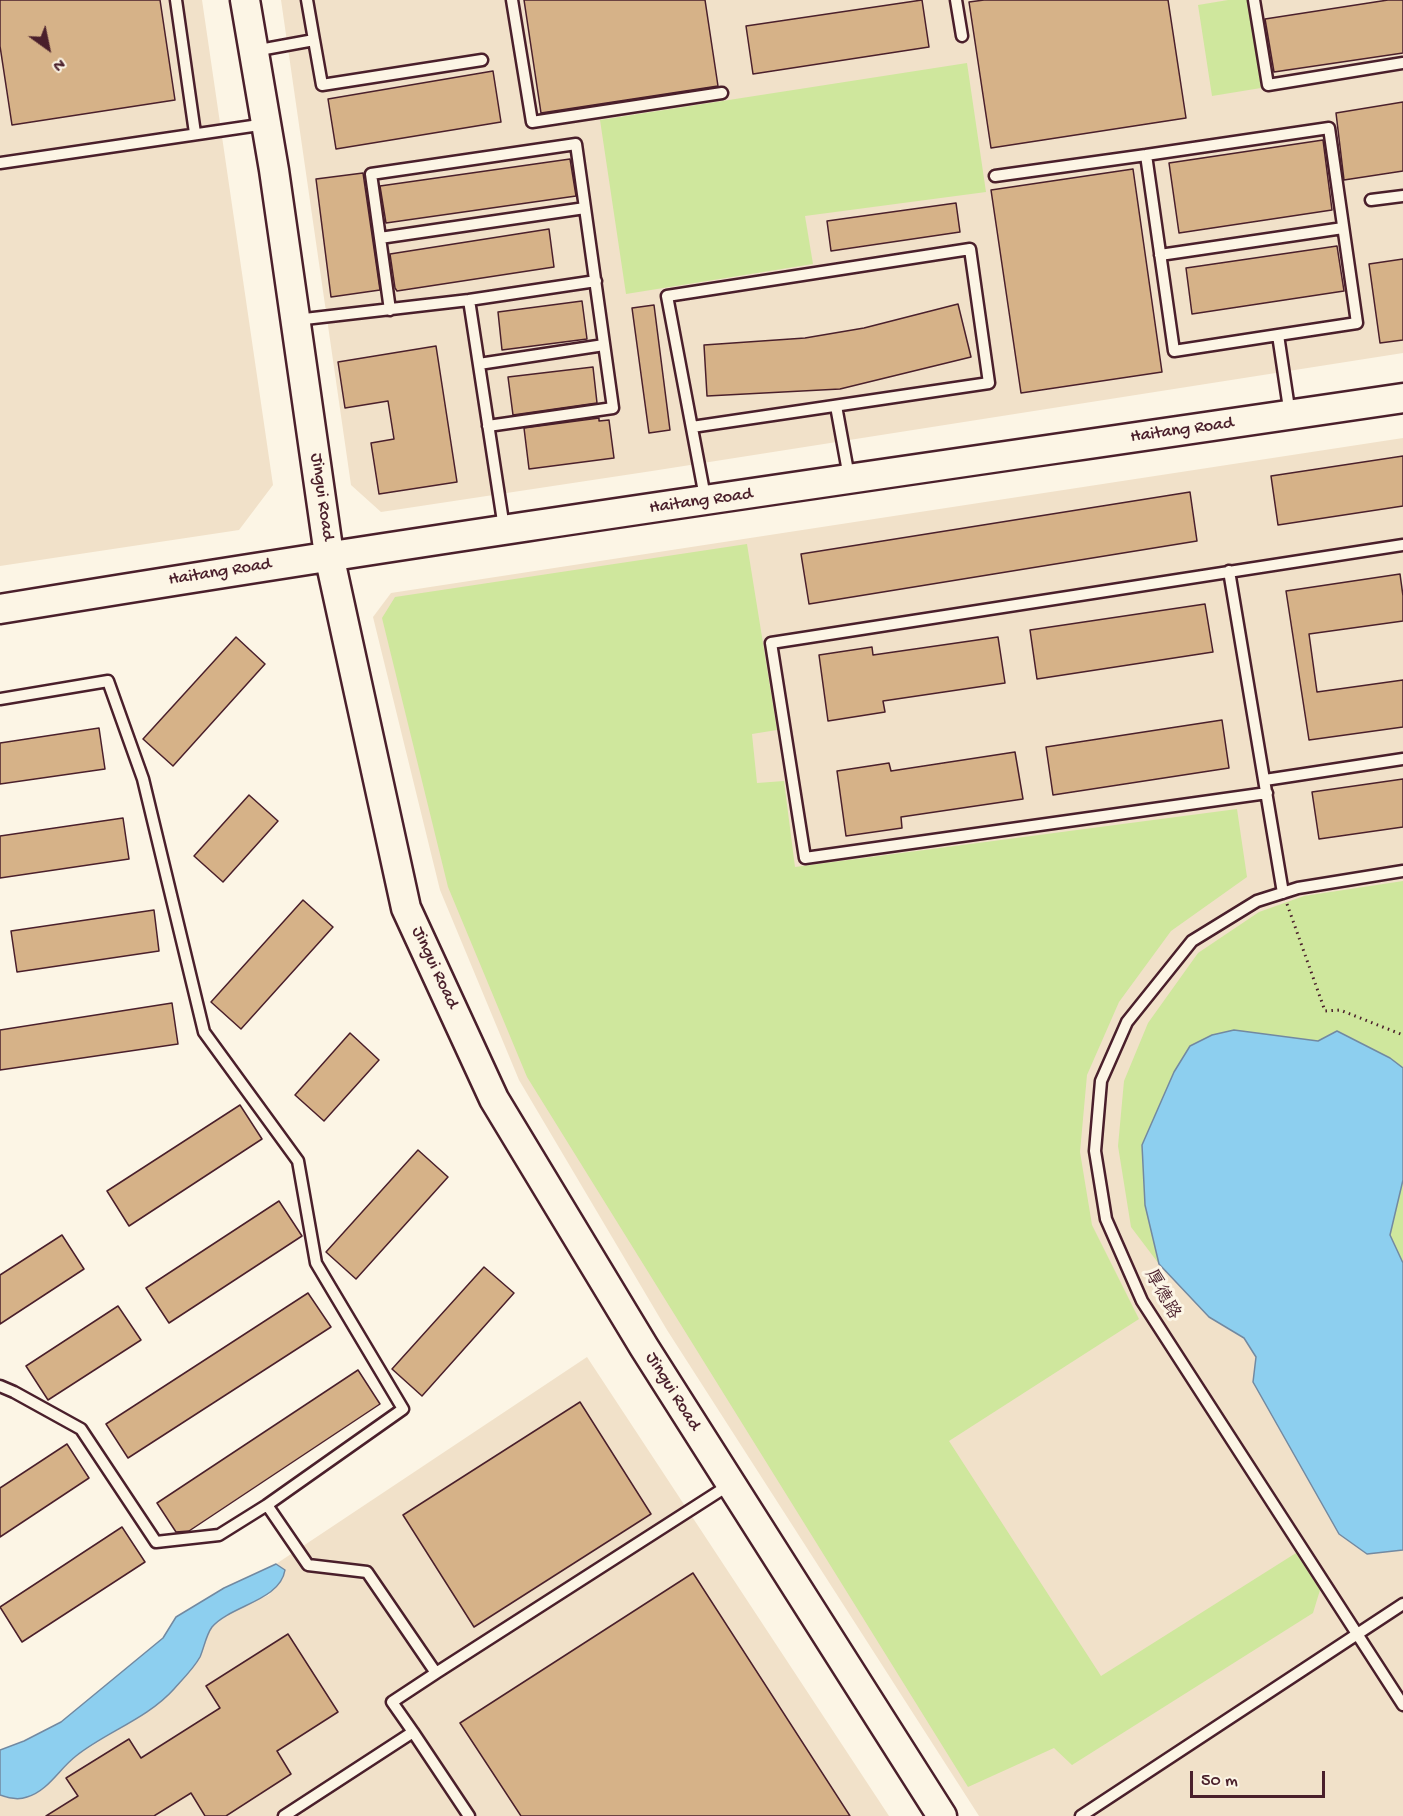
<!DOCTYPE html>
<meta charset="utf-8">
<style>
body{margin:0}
#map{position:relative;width:1403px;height:1816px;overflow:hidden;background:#fcf5e5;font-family:"Gochi Hand",sans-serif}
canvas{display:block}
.north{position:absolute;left:18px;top:18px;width:60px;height:60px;-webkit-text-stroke:4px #fcf5e5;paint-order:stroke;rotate:147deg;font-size:16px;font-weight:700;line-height:24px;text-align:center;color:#4a1f2b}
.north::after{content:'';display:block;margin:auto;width:21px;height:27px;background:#4a1f2b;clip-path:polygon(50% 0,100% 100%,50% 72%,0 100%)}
.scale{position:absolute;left:1190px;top:1771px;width:135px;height:27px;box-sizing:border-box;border:3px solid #4a1f2b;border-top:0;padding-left:8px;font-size:18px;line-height:21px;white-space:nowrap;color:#4a1f2b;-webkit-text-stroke:4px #fcf5e5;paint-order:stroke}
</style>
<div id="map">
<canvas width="1403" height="1816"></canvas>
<div class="north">N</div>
<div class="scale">50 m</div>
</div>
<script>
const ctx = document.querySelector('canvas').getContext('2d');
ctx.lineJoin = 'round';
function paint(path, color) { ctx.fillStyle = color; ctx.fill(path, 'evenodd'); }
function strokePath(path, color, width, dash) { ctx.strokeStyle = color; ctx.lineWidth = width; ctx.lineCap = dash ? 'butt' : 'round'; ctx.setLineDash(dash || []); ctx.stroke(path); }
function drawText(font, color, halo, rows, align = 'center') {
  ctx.font = font + ' "Gochi Hand","LXGW WenKai TC",sans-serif'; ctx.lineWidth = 6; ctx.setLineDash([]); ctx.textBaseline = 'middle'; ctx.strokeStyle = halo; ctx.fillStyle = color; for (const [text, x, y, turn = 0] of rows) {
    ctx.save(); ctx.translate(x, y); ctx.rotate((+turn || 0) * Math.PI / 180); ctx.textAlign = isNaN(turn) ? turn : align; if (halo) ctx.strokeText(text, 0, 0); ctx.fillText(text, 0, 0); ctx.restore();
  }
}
paint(new Path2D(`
 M0 0H202L273 485 239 530 0 566Z
 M281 0H1403V353L652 471 381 512 351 485Z
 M1403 438V1816H979L667 1330 519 1080 440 890 373 617 391 593Z
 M587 1357 889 1816H0V1795L7 1798H26L40 1791 76 1756 158 1704 199 1658 211 1628 237 1608 269 1595 283 1578 284 1570 276 1564Z`), '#f1e1c9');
paint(new Path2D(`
 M1228 0H1248L1261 88 1212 96 1198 5Z
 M967 63 986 192 805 216 813 264 626 294 600 120Z
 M747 544 777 730 752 734 757 783 784 781 795 867 1237 809 1247 877 1171 931 1119 1002 1087 1075 1080 1152 1092 1225 1139 1319 949 1441 1101 1676 1296 1553 1320 1590 1313 1613 1072 1765 1054 1748 968 1787 527 1077 448 887 382 618 395 597Z
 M1403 881V1068L1390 1058 1337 1031 1319 1041 1234 1030 1145 1205 1159 1264 1131 1227 1118 1146 1124 1081 1148 1023 1198 953 1259 912 1304 896Z
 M1403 1180V1263L1390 1235Z`), '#cfe79d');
const water = new Path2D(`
 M1234 1030 1318 1041 1337 1031 1390 1058 1403 1068V1180L1390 1235 1403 1263V1550L1367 1554 1339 1534 1253 1382 1256 1357 1244 1338 1209 1317 1159 1264 1145 1205 1142 1145 1174 1072 1190 1046 1212 1035Z
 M276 1564 285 1570C280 1601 231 1605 212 1627 206 1635 204 1648 200 1657 194 1668 182 1680 174 1689 147 1719 106 1732 76 1756 59 1769 48 1791 27 1797 19 1800 8 1798 0 1795V1750L24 1741 61 1722 163 1638 176 1617 224 1588Z`);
paint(water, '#8dcfef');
strokePath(water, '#7289a1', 1.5);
const building = new Path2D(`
 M0 0H160L175 100 12 125 0 46Z
 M524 0H705L718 86 541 113Z
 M922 0 929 47 753 74 746 26Z
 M984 0H1168L1186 118 991 148 969 2Z
 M1388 0H1403V53L1274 72 1265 19Z
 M493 71 501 122 336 149 328 99Z
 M1403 102V171L1344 180 1336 113Z
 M1323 140 1332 210 1179 233 1169 163Z
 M570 159 576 196 386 223 380 186Z
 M1133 169 1162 372 1021 393 991 190Z
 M363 173 380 290 331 297 316 179Z
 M956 203 960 232 831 251 827 221Z
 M549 229 554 267 397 291 395 288 390 254Z
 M1337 246 1344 291 1192 314 1186 268Z
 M1403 259V340L1380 343 1369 264Z
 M582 301 587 339 502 350 498 312Z
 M958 304 971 357 840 389 707 396 704 345 805 338 864 328Z
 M654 305 670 430 649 433 632 308Z
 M436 346 457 482 379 494 371 443 394 439 388 401 345 408 338 362Z
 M593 367 597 403 513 415 508 377Z
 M599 418V421L609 420 614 458 529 469 524 428Z
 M1403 456V506L1278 525 1271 476Z
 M1190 492 1197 541 809 604 801 554Z
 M1400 574 1403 596V621L1309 634 1317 692 1403 680V727L1309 740 1286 591Z
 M1205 604 1213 652 1037 679 1030 630Z
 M236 637 265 664 173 766 143 739Z
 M998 637 1005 683 883 701 885 712 828 721 819 655 872 647 873 655Z
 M1222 720 1229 768 1053 795 1046 747Z
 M99 728 105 769 0 784V743Z
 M1015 752 1023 799 901 817 902 828 846 836 837 771 889 763 891 771Z
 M1403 779V827L1319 839 1312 792Z
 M249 795 278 821 223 882 194 856Z
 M123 818 129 859 0 878V836Z
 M303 900 333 927 241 1029 211 1002Z
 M154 910 159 951 17 972 11 931Z
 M172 1003 178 1044 0 1070V1030Z
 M350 1033 379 1060 324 1121 295 1095Z
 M240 1105 262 1139 129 1226 107 1191Z
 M418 1150 448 1177 356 1279 326 1252Z
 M279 1201 302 1236 169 1323 146 1288Z
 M62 1235 84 1269 0 1324V1275Z
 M484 1267 514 1293 422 1396 392 1369Z
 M308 1293 331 1327 128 1458 106 1424Z
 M118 1306 141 1340 48 1400 26 1366Z
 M358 1370 380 1404 189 1531 176 1532 157 1503Z
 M580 1402 651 1514 474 1627 403 1515Z
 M67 1444 89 1478 0 1537V1488Z
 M122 1527 145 1562 22 1642 0 1607Z
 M693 1573 850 1816H521L460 1723Z
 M288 1634 338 1712 277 1751 291 1774 226 1816H205L191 1793 154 1816H46L78 1796 66 1778 129 1739 141 1758 220 1708 206 1686Z`);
paint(building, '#d6b288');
strokePath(building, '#4a1f2b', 1.5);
const lane = new Path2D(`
 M176 0 195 133
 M512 0 532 122 722 93
 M956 0 962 36
 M1254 0 1268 85 1403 63
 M314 40 322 85 482 60
 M254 51 314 40 307 0
 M0 163 266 124
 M995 176 1146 155
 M1371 200 1403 196
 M380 238 371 174 576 144 585 208
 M1160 255 1343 228
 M469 300 596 281
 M390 310 380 238 585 208 613 408 488 426
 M296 320 469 300 504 528
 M1278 335 1357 323 1329 128 1146 155 1174 351 1278 335 1290 415
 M479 364 604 345
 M836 406 849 477
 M692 427 989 383 970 249 667 296 705 497
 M1229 571 1283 893
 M0 699 108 681 143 779 204 1032 298 1161 316 1263 403 1409 267 1505
 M1265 780 1403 759
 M1267 793 805 858 771 643 1403 545
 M1403 871 1298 888 1257 901 1192 941 1127 1022 1101 1081 1095 1151 1106 1219 1142 1301 1403 1705
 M0 1386 14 1392 81 1429 156 1542 219 1535 267 1505 308 1565 367 1572 436 1673 729 1485
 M413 1732 392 1702 436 1673
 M284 1816 413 1732 469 1816
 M1081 1816 1403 1604`);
const secondary = new Path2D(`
 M245 0 274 170 329 555 406 908 494 1099 644 1347 942 1816
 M0 609C467 532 935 467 1403 398`);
strokePath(lane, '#4a1f2b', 15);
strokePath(secondary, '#4a1f2b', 33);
strokePath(new Path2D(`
 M1287 904 1325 1011 1340 1010 1403 1035`), '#4a1f2b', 3, [1.5, 4.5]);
strokePath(lane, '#fcf5e5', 10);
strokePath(secondary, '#fcf5e5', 28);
drawText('18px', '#4a1f2b', '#fcf5e5', [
 ["Haitang Road",1182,431,-8],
 ["Jingui Road",321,497,82],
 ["Haitang Road",701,502,-8],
 ["Haitang Road",220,573,-9],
 ["Jingui Road",434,968,65],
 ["厚德路",1161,1295,61],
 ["Jingui Road",672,1392,58]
]);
</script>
